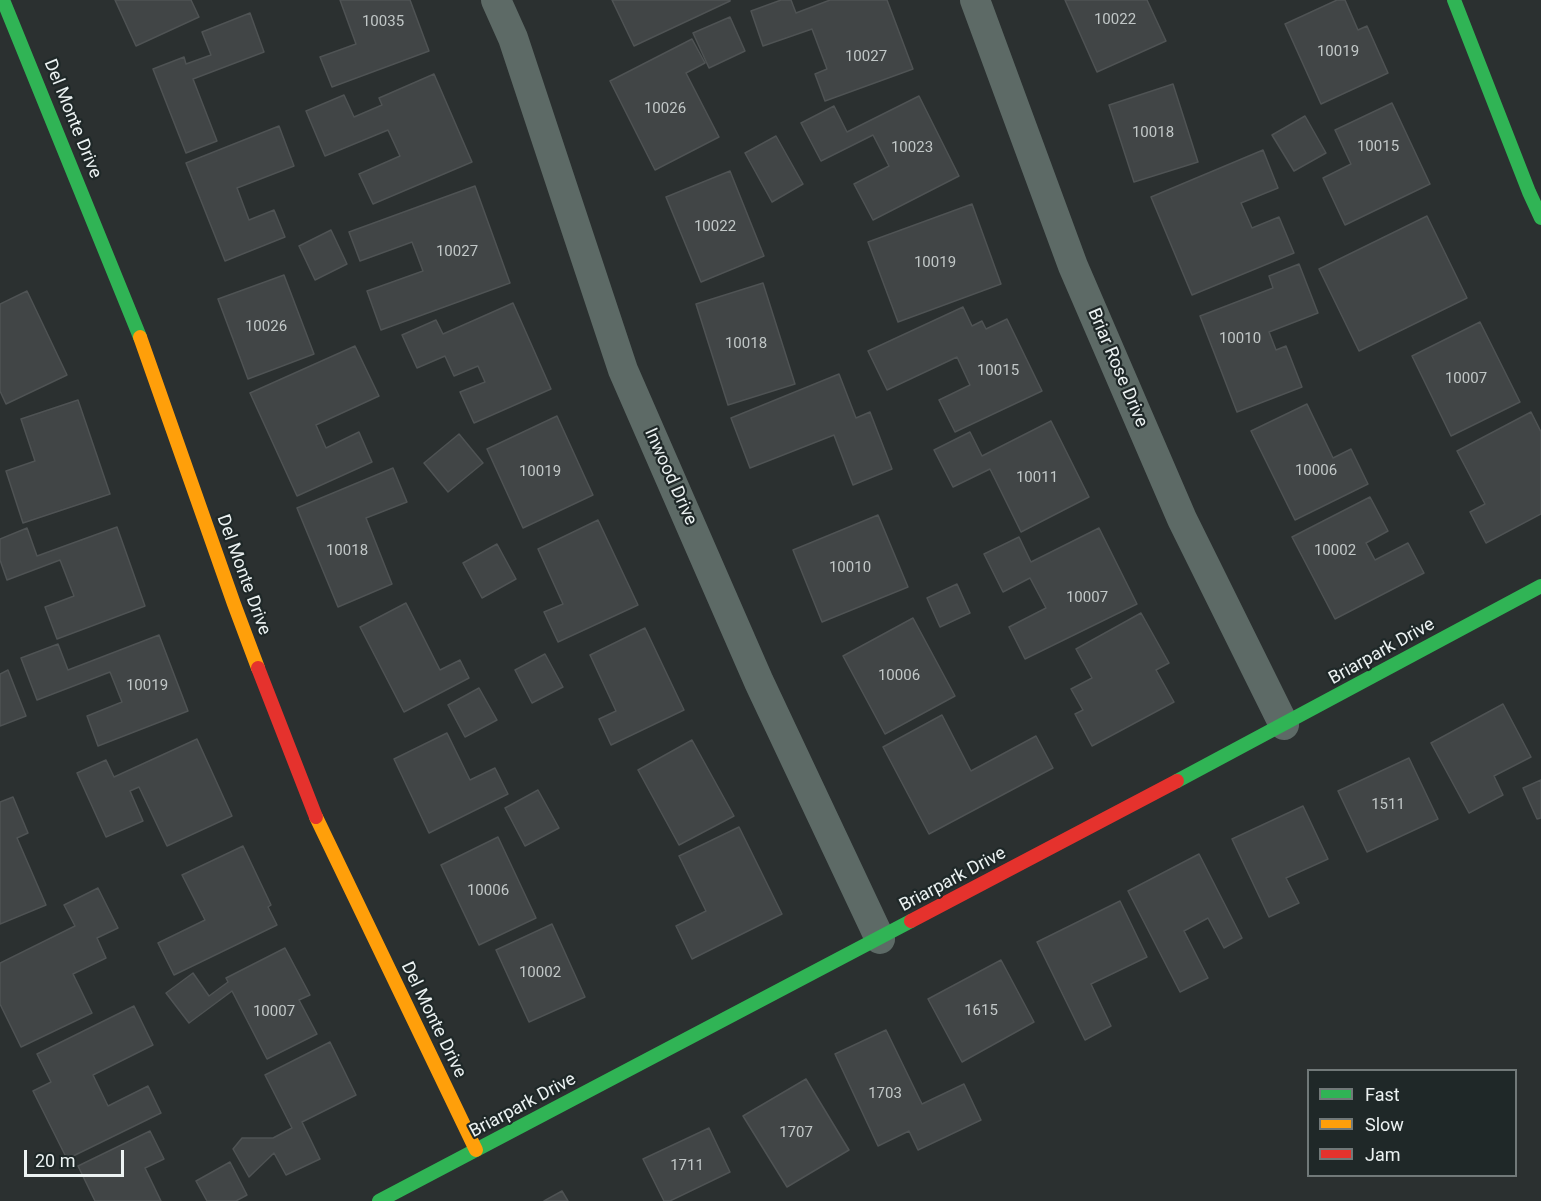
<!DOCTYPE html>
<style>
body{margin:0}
#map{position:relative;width:1541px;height:1201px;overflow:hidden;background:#2b3030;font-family:Roboto,sans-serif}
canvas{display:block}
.legend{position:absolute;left:1307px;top:1069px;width:210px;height:108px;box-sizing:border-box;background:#1f2828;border:2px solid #717979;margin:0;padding:8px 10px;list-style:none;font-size:18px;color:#ecf2f2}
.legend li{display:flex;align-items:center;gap:12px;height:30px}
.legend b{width:30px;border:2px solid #717979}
.scale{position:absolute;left:24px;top:1150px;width:100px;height:27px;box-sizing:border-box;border:3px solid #ecf2f2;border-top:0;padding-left:8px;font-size:18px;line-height:21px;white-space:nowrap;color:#ecf2f2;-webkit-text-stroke:4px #1f2828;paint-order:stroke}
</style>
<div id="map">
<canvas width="1541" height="1201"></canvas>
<ul class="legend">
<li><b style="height:8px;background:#30b455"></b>Fast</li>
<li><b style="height:8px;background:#ff9f0a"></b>Slow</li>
<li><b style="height:8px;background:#e5322d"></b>Jam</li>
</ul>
<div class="scale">20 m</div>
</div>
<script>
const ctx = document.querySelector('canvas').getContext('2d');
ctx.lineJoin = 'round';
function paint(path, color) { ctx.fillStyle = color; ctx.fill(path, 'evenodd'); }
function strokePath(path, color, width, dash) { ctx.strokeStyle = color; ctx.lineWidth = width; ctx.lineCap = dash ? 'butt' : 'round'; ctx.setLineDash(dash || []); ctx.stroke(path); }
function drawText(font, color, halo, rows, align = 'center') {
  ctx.font = font + ' Roboto,sans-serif'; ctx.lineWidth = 4.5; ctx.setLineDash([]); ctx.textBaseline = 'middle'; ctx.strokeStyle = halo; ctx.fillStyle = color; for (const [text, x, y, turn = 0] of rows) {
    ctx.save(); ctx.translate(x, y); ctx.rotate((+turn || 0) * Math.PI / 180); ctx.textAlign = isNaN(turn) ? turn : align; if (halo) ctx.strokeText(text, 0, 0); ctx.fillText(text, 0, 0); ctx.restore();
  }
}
const building = new Path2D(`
 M115 0H191L199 17 136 46Z
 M340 0H410L429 51 332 87 320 57 356 44Z
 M612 0H730V1L634 46Z
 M781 0H791L796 13 830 0H887L913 69 825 101 815 74 827 69 812 29 763 46 751 11Z
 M1065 0H1147L1166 41 1097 72Z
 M1337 0H1345L1358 30 1367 26 1388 73 1321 104 1285 24Z
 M250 13 264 52 193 79 217 141 186 153 153 69 184 57 186 64 211 55 202 32Z
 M730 17 745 51 709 68 693 33Z
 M692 39 705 63 686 73 719 137 655 170 610 81Z
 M434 74 472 162 373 204 359 174 400 156 388 130 325 156 306 111 344 95 354 117 382 105 379 98Z
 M1173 84 1198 162 1134 182 1109 105Z
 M919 96 959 176 873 220 854 184 889 166 873 135 821 161 801 123 834 106 847 132Z
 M1392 103 1430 184 1345 225 1323 178 1351 164 1335 130Z
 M1305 116 1326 153 1294 171 1272 135Z
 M279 126 294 166 237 188 249 220 274 210 285 237 225 261 186 163Z
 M776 136 803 184 772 202 745 153Z
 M1263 150 1278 188 1241 203 1252 228 1279 217 1294 253 1192 295 1151 197Z
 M730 171 764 256 701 282 666 197Z
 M475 186 510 283 381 330 367 291 423 271 412 242 360 261 349 232Z
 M972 204 1001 284 898 322 868 242Z
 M1427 216 1467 298 1359 351 1319 269Z
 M331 230 347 264 315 280 299 246Z
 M1299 264 1318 313 1269 332 1276 350 1286 346 1302 387 1237 412 1200 316 1273 288 1269 276Z
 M284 275 314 354 248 379 218 299Z
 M763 283 795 384 728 405 696 304Z
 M27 291 67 375 6 404 0 391V304Z
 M513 303 551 389 474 423 460 392 485 382 478 366 454 376 445 356 417 368 402 335 436 320 443 334Z
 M963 307 972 326 982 321 986 329 1007 319 1042 391 955 432 939 400 970 385 957 357 887 390 868 351Z
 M1480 322 1520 402 1451 436 1412 356Z
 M355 346 379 396 316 425 326 448 359 432 372 462 297 496 250 393Z
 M839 374 856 418 870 412 892 469 853 485 834 435 750 468 731 418Z
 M78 400 110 494 23 523 6 471 35 461 21 419Z
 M1307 404 1333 458 1351 449 1368 484 1295 520 1251 431Z
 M1531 412 1541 432V514L1486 543 1470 512 1485 504 1457 451Z
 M557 416 593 495 523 528 487 449Z
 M1051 421 1089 497 1021 532 990 469 953 487 934 450 970 432 982 456Z
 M459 434 483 463 448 492 424 463Z
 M393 468 407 502 366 518 392 584 338 607 297 508Z
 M1370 497 1388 531 1366 543 1375 560 1408 543 1424 573 1335 619 1292 537Z
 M878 515 908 587 822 622 793 550Z
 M598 520 638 605 558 642 544 612 563 604 538 549Z
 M117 527 145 606 57 639 45 607 74 596 60 560 7 580 0 560V539L27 528 37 556Z
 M1099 528 1137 604 1025 659 1009 627 1046 608 1030 578 1003 592 984 554 1019 537 1031 562Z
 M497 544 516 579 482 598 463 563Z
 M957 584 970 613 940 627 927 598Z
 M406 603 440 670 460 660 469 678 404 712 360 627Z
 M1141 613 1169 663 1156 670 1174 702 1092 746 1075 714 1083 710 1071 689 1092 678 1076 649Z
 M913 618 955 696 885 734 843 656Z
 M645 628 684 710 611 745 599 719 616 711 590 655Z
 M159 635 188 711 98 746 87 716 122 702 110 672 37 700 21 658 58 644 68 670Z
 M545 654 563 687 532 703 515 670Z
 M8 670 26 716 0 726V674Z
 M479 688 497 720 465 737 448 705Z
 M1503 704 1531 757 1494 776 1503 795 1469 813 1431 743Z
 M942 715 971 771 1036 736 1053 768 929 834 883 747Z
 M447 733 470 780 495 768 508 794 429 833 394 759Z
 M197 739 232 816 167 846 139 787 130 791 143 821 106 837 77 773 106 760 114 777Z
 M692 740 734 816 679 845 638 770Z
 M1409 758 1438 819 1367 852 1338 791Z
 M1541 780V818L1537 819 1523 788Z
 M538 790 559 828 525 846 505 808Z
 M13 797 28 833 17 838 46 905 0 924V802Z
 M1303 806 1328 859 1286 878 1299 903 1269 917 1232 839Z
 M739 827 782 914 692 959 676 926 706 911 679 856Z
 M498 837 536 918 479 945 441 865Z
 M243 846 271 905 268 907 277 925 174 975 158 943 205 920 182 875Z
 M1199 854 1242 938 1224 948 1208 918 1184 931 1208 978 1180 992 1128 891Z
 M98 888 118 928 97 938 106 958 73 974 92 1013 21 1047 0 1004V963L75 926 64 905Z
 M1120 901 1147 957 1091 984 1111 1026 1085 1040 1037 942Z
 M552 924 585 997 529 1022 496 950Z
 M285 948 310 995 299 1000 317 1034 267 1059 232 991 189 1023 166 993 193 973 209 996 228 982 226 978Z
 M1001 960 1034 1022 962 1062 928 999Z
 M134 1006 153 1045 93 1075 108 1106 148 1086 161 1113 67 1159 33 1091 51 1082 37 1054Z
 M886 1030 922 1104 964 1084 981 1120 918 1150 909 1131 878 1146 835 1054Z
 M330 1042 356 1095 302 1122 320 1159 286 1175 274 1153 249 1177 233 1149 242 1138H273L292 1128 265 1075Z
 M806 1079 849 1150 787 1187 743 1116Z
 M709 1128 730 1172 670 1201H664L643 1159Z
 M150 1131 164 1159 145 1168 161 1201H95L78 1166Z
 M230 1162 247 1195 236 1201H207L196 1181Z
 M562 1191 568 1201H544Z`);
paint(building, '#414546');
strokePath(building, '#4f5354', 1.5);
strokePath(new Path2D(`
 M496 0 513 38 623 370 759 682 880 939
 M975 0 1073 266 1182 519 1284 725`), '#5d6a66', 30);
strokePath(new Path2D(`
 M3 0 140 337
 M1454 0 1529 192 1541 218
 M1177 781 1541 586
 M379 1201 911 921`), '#30b455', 14);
strokePath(new Path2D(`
 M140 337 234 604 258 668
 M316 817 476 1150`), '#ff9f0a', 14);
strokePath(new Path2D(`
 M258 668 316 817
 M911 921 1177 781`), '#e5322d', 14);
drawText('15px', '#c1c7c7', null, [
 ["10022",1115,20],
 ["10035",383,22],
 ["10019",1338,52],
 ["10027",866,57],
 ["10026",665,109],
 ["10018",1153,133],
 ["10015",1378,147],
 ["10023",912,148],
 ["10022",715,227],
 ["10027",457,252],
 ["10019",935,263],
 ["10026",266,327],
 ["10010",1240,339],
 ["10018",746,344],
 ["10015",998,371],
 ["10007",1466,379],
 ["10006",1316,471],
 ["10019",540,472],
 ["10011",1037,478],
 ["10018",347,551],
 ["10002",1335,551],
 ["10010",850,568],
 ["10007",1087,598],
 ["10006",899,676],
 ["10019",147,686],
 ["1511",1388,805],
 ["10006",488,891],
 ["10002",540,973],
 ["1615",981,1011],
 ["10007",274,1012],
 ["1703",885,1094],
 ["1707",796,1133],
 ["1711",687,1166]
]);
drawText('18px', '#ecf2f2', '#1f2828', [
 ["Del Monte Drive",72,119,68],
 ["Briar Rose Drive",1117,368,67],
 ["Inwood Drive",670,477,66],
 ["Del Monte Drive",243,575,70],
 ["Briarpark Drive",1382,652,-29],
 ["Briarpark Drive",953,880,-28],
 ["Del Monte Drive",433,1020,64],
 ["Briarpark Drive",523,1106,-28]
]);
</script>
